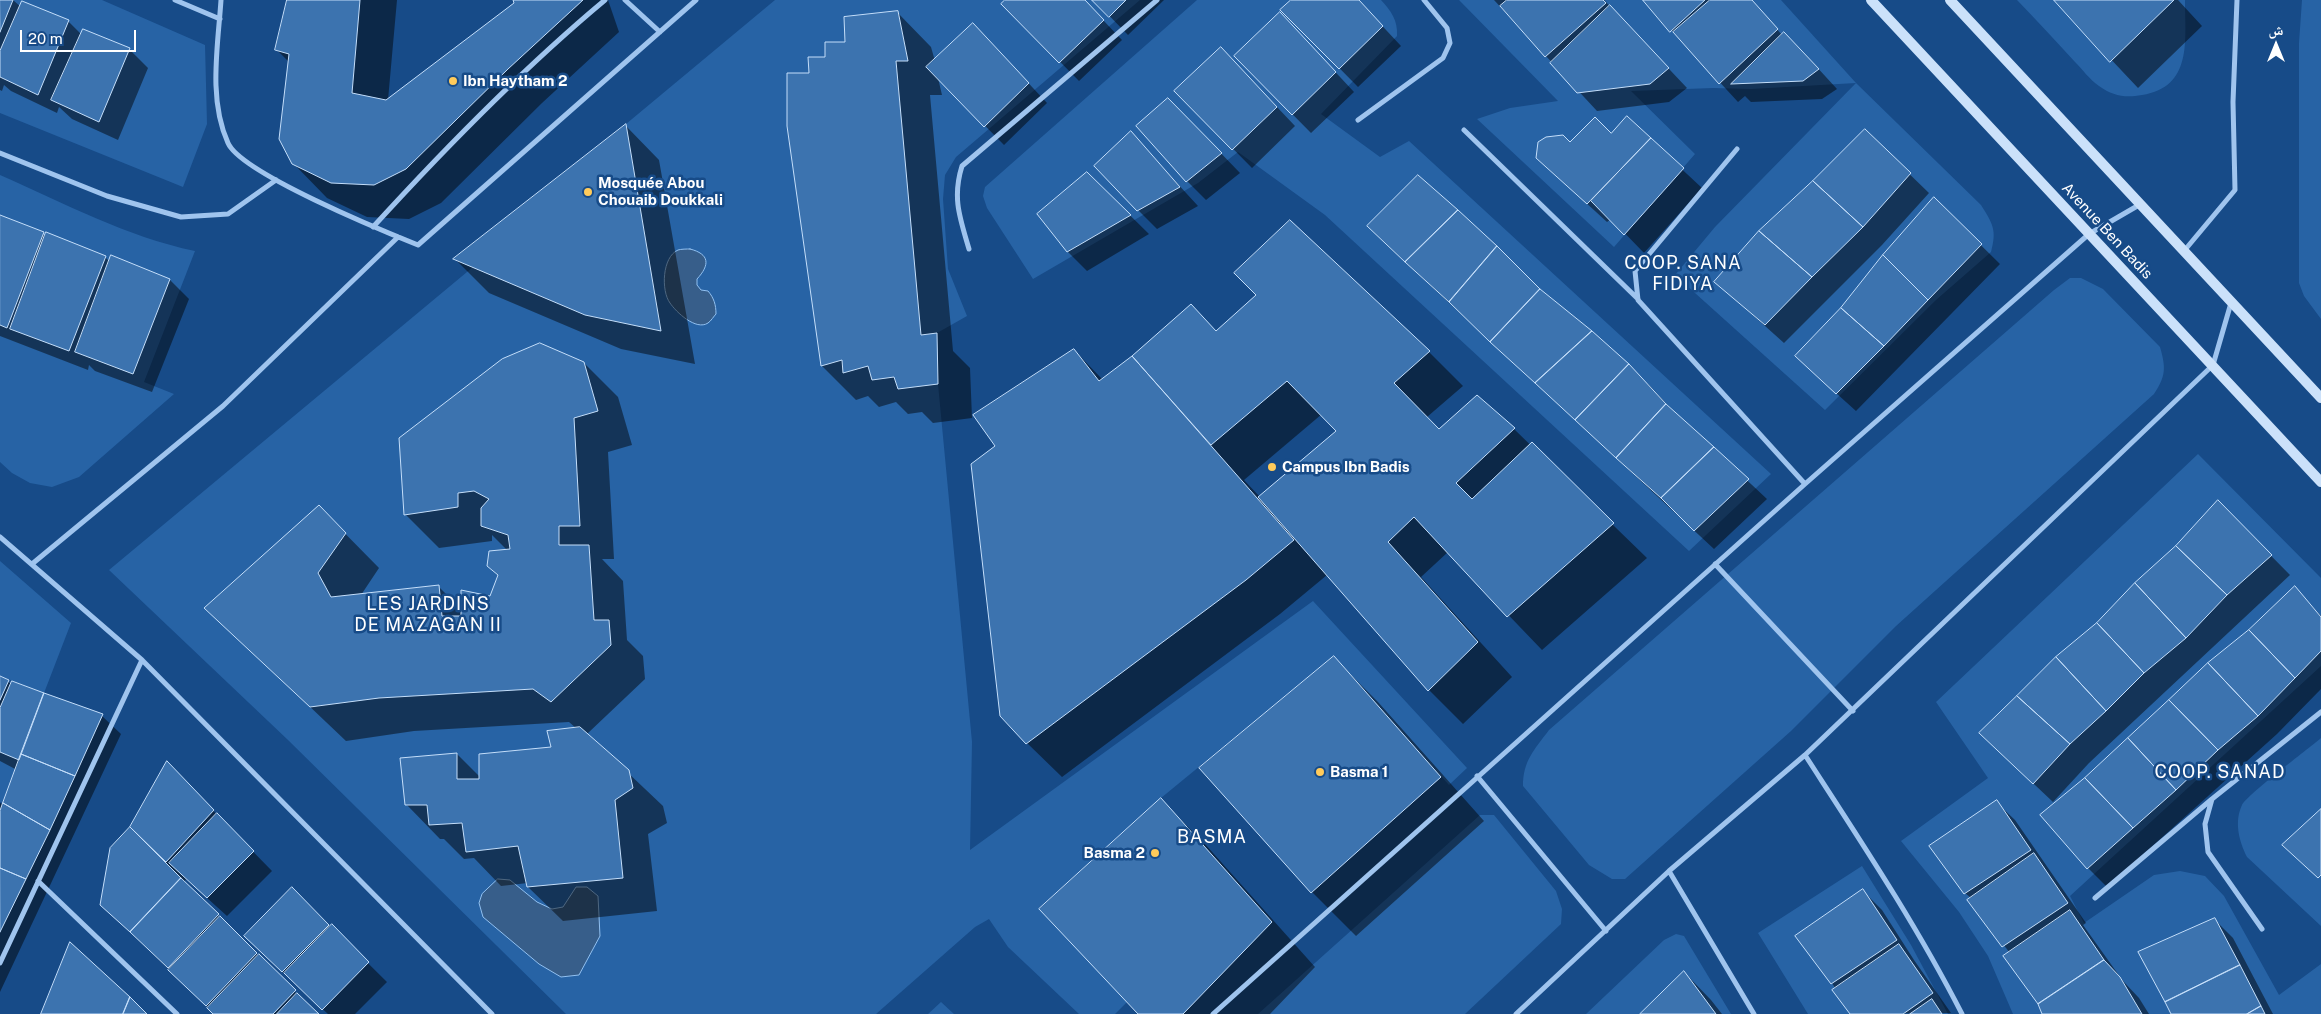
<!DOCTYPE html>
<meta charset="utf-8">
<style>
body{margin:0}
#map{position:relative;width:2321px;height:1014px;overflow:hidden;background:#174b88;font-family:"Public Sans","Noto Naskh Arabic",sans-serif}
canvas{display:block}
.north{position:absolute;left:2251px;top:20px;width:50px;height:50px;-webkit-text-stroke:4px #174b88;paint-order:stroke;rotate:0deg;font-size:14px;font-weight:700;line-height:20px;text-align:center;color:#fff}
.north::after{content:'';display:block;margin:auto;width:18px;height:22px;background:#fff;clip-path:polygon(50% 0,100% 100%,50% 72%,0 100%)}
.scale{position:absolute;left:20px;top:30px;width:116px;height:22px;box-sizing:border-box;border:2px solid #fff;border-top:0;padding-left:6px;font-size:15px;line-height:18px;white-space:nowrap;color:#fff;-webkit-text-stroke:4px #174b88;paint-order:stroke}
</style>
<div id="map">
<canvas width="2321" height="1014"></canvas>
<div class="north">ش</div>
<div class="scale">20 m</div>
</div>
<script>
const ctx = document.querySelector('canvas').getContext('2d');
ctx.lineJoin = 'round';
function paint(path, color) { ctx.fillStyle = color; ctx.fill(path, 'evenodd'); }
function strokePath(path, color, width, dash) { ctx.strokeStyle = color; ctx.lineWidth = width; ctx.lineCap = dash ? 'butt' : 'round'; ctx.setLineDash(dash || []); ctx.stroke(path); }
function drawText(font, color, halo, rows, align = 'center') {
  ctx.font = font + ' "Public Sans",sans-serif'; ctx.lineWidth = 5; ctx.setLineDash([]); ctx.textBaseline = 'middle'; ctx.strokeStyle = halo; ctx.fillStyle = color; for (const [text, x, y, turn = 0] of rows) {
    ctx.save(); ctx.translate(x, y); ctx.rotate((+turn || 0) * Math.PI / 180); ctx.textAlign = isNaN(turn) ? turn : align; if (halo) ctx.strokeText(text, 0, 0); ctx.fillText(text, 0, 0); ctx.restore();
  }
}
paint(new Path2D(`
 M0 0H102L205 45 207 124 183 187 0 113Z
 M775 0H1140L956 157 945 175 943 199 948 269 967 316 937 333 938 384 972 742 970 850 1313 601 1467 768 1449 785 1334 656 1161 798 1039 908 1127 1002 1115 1014H1079L1008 947 989 919 975 927 876 1014H566L288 740 109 570 473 267 585 315 661 331 626 124Z
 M1197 0H1381C1391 11 1398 20 1397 36L1321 114 1380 157 1409 141 1771 474 1689 551 1325 215 1238 152 1198 183 1033 279 987 208 983 196 985 187Z
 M1459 0H1781L1856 83 1981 205C1993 224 1997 230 1991 252L1936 300 1825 410 1675 275 1715 227 1856 83 1751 89 1713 88 1631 91 1695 154 1614 247 1477 119 1510 108 1558 101Z
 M2017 0H2185C2185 40 2193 87 2142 95 2125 98 2113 96 2099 86 2090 80 2082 69 2075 62 2056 41 2037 21 2017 0Z
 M2302 0H2321V319L2304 296 2299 283V43Z
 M0 175C64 203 127 237 195 251L144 382 174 394 79 477 52 487 30 483 12 473 0 462Z
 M2070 278H2081L2103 289 2160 347C2166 368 2166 376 2154 394L1896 626 1791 731 1625 879H1612L1589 865 1523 786C1523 761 1534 750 1549 730L2054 290Z
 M2198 454 2321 578V666L2070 896 2084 923 2154 875 2180 871 2205 876 2224 896 2279 995 2321 964V1014H2013L1988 956 1959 912 1901 841 1988 778 1936 702Z
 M0 561 71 623 44 693 0 676Z
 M2321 738V926L2247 857C2239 841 2234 822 2242 805 2247 795 2308 749 2321 738Z
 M0 752 19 760 3 803 0 802Z
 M1480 815H1494L1556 891 1562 909 1561 924 1465 1014H1258Z
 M1862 866 1911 945 1948 1014H1808L1758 933Z
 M1676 934 1684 936 1731 1014H1586L1664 940Z
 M941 1002 954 1014H928Z`), '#2763a5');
const water = new Path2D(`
 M690 249C710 254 710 265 697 279V285L701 290 708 291C714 298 716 305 716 314 714 316 711 321 708 323 696 331 676 312 670 303 661 291 662 257 678 250 681 249 687 249 690 249Z
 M498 879 510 880 537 902 552 909 563 907 576 887H587L598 896 600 936 579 975 561 977 539 964 483 917 479 903 482 894Z`);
paint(water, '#375e8a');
strokePath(water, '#91c0f0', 1);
paint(new Path2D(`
 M0 0H13L21 7 68 21 82 35 129 49 148 68 118 140 72 119 59 107 57 113 11 91 4 85 2 91 0 90Z
 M288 0H397L388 100 516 3 515 0H608L619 32 542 103 441 203 409 219 367 217 327 198 293 163 289 62 277 50Z
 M1007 0H1084L1122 40 1079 81 1003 4Z
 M1094 0H1164L1128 35Z
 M1293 0H1358L1401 46 1358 87 1282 10Z
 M1494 0H1604L1687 88 1669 102 1597 111Z
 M1644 0H1751L1782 35 1803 52 1837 89 1822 99 1751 102 1745 96 1738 102Z
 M2055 0H2178L2202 26 2138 88Z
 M897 12 931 47 935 61 992 44 1047 103 1004 145 938 78 942 95H930L953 351 970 368 972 418 933 423 922 412 908 414 896 402 879 407 868 396 856 400 822 366 788 126 811 74 826 58Z
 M1299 33 1354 92 1311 133 1235 56Z
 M1240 68 1295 126 1252 168 1176 91Z
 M1187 118 1240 173 1206 200 1187 181Z
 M1627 118 1702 188 1644 253 1611 219 1607 222 1537 158 1570 144 1612 135Z
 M626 126 659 160 695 364 621 349 489 293 455 259Z
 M1865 131 1929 193 1882 245 1784 343 1716 282Z
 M1131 133 1198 206 1157 229 1138 210Z
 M1087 173 1149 234 1087 271 1068 252 1039 214Z
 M1934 199 2000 264 1856 411 1816 375 1842 309Z
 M0 216 46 236 105 257 110 262 112 257 170 280 189 299 152 392 95 371 89 365 88 370 0 336Z
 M1387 245 1648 384 1674 412 1767 499 1714 549Z
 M1217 332 1429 352 1463 386 1427 417 1439 430 1477 397 1514 429 1647 558 1542 650 1448 552 1421 577 1512 677 1463 724 1429 690 1327 575 1280 614 1062 777 1027 743 997 446 1074 350 1103 380 1133 357ZM1322 414 1338 431 1260 497 1244 480Z
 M584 363 618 397 632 445 608 452 614 559H602L623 581 627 640 643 656 645 679 587 734 663 806 667 823 648 834 657 911 563 921 528 887V883L501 886 474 858 464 859 444 839H440L406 804 457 754 480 777 552 748 577 729 569 722 414 731 346 741 206 608 319 507 379 568 361 595 438 586 462 610 491 597 508 551 492 535V541L439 548 405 514Z
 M2218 502 2290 575 2089 763 2053 802 2000 752 2098 623 2177 546Z
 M2295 588 2321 616V689L2277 734 2107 887 2088 868 2086 779Z
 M1334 658 1378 702 1484 821 1356 936 1312 892Z
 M0 678 12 684 13 682 102 716 121 734 0 992V803L4 805 17 770 0 761Z
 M185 782 272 871 227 916 186 879 184 882 317 1014H215L121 923 111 849 131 828Z
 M1161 800 1205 844 1315 967 1270 1014H1139Z
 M1996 802 2015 820 2086 923 2083 925 2123 981 2139 998 2149 1014H2043L2010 953 1968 900 1971 898 1965 893Z
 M292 888 387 982 355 1014H328L264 955Z
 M1863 891 1882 910 1914 960 1951 1013 1851 1014 1832 983Z
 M2214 919 2233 938 2273 1014H2171Z
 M1684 972 1711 1000 1722 1014H1641Z`), '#0007');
const building = new Path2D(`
 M0 0H13L0 32Z
 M287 0H360L352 93 386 100 514 3 513 0H583L508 69 406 169 374 185 331 183 292 164 279 139 289 54 275 50Z
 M1005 0H1085L1104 20 1059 63 1001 4Z
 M1092 0H1126L1109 17Z
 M1291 0H1359L1383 26 1339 69 1280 10Z
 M1507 0H1603L1606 3 1545 57 1500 6Z
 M1643 0H1705L1670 32Z
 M1710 0H1752L1778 29 1719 84 1673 32Z
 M2054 0H2174L2110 62Z
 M22 1 69 20 38 95 0 77V51Z
 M1610 5 1669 68 1650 84 1577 93 1550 63Z
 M898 11 908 61H896L921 335 937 333 938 384 898 389 894 377 872 380 868 366 843 373 842 360 821 366 787 126V73H809L808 57H825V42H845L844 17Z
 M1280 12 1336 72 1292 115 1234 56Z
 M973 23 1029 83 984 127 926 67Z
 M83 29 130 48 99 122 51 100Z
 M1784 32 1819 69 1803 81 1731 84Z
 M1221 47 1277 107 1232 150 1174 91Z
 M1168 98 1222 153 1186 182 1136 126Z
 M1627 116 1651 138 1587 204 1536 158 1538 142 1546 137 1563 135 1570 142 1595 117 1611 133Z
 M626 124 661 331 585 315 453 259Z
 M1865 129 1911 173 1863 227 1813 181Z
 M1131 131 1180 187 1137 211 1094 166Z
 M1651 138 1684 168 1624 235 1591 201Z
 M1087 172 1131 215 1067 252 1037 214Z
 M1418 175 1458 210 1405 262 1367 226Z
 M1813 181 1863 227 1812 277 1759 231Z
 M1934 197 1982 244 1928 300 1883 255Z
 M1458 210 1497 246 1449 302 1405 262Z
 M0 215 44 232 7 328 0 325Z
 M1290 220 1430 351 1394 383 1439 429 1477 395 1515 428 1456 483 1472 499 1532 442 1614 523 1507 617 1414 517 1388 542 1478 642 1428 691 1258 497 1336 431 1287 381 1211 445 1132 356 1191 304 1216 331 1256 295 1234 273Z
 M1759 231 1812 277 1765 325 1714 282Z
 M46 232 106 256 69 351 10 329Z
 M1497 246 1540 289 1490 342 1449 302Z
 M111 255 170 279 133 374 75 352Z
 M1883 255 1928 300 1884 346 1841 308Z
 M1540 289 1592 331 1535 383 1490 342Z
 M1841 308 1884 346 1836 394 1795 356Z
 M1592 331 1629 364 1575 420 1535 383Z
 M540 343 584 362 598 411 574 418 580 526H559V545H589L594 620H609L611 645 551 702 533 689 379 698 310 707 204 608 319 505 346 533 318 573 331 597 439 585 442 616H461V590L490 596 498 575 487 566 489 551 510 549 508 535 481 526V508L489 499 474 491 458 493V507L404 515 399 438 502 359Z
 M1074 349 1099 381 1132 356 1294 540 1246 580 1026 744 1000 716 971 464 995 446 973 415Z
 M1629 364 1666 404 1616 458 1575 420Z
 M1666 404 1714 447 1661 498 1616 458Z
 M1714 447 1749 479 1694 531 1661 498Z
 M2218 500 2272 555 2227 595 2176 546Z
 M2176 546 2227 595 2186 638 2135 583Z
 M2135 583 2186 638 2144 673 2097 623Z
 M2295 586 2321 617V651L2295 678 2249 630Z
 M2097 623 2144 673 2106 711 2056 657Z
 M2249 630 2295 678 2258 716 2208 663Z
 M1334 656 1441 777 1311 893 1199 768Z
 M2056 657 2106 711 2070 744 2017 696Z
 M2208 663 2258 716 2218 750 2169 700Z
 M0 676 9 680 0 700Z
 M12 681 44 693 19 760 0 752V708Z
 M44 693 103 714 75 776 21 754Z
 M2017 696 2070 744 2033 784 1979 733Z
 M2169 700 2218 750 2176 790 2128 738Z
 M580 727 629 770 633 788 615 800 623 878 527 887 518 846 466 852 462 823 429 825 427 805H405L400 758 457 753V779H479V754L551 747 547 731Z
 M2128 738 2176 790 2133 828 2085 778Z
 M21 754 75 776 50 830 3 803Z
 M167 761 214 810 166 862 130 827Z
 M2085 778 2133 828 2087 869 2040 815Z
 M1161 798 1272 922 1183 1014H1138L1039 909Z
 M1997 800 2031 850 1964 894 1929 846Z
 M3 803 50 830 26 879 0 868V811Z
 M2321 809V875L2318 878 2282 845Z
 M217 813 254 851 207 898 169 863Z
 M130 827 181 878 130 932 100 905 110 848Z
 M2034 853 2068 903 2002 947 1967 900Z
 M0 868 26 879 0 932Z
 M181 878 219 914 168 968 130 932Z
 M292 887 329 925 282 972 244 936Z
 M1863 889 1897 940 1831 984 1795 936Z
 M2070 910 2104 960 2038 1004 2003 956Z
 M220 916 257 953 206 1006 168 970Z
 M2215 918 2240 965 2165 1002 2138 952Z
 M332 924 369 962 322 1010 284 973Z
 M70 942 130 997 123 1014H41Z
 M1899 944 1933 993 1903 1014H1850L1832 990Z
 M259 954 296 990 273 1014H213L207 1008Z
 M2104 960 2120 977 2142 1014H2042L2038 1004Z
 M2240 965 2261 1006 2247 1014H2171L2165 1002Z
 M1684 971 1716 1014H1640Z
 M297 993 319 1014H277Z
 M130 997 147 1014H123Z
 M1932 999 1942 1014H1910Z
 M2261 1006 2265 1014H2247Z`);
paint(building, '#3c73af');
strokePath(building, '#c4defa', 1);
strokePath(new Path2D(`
 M175 0 220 19
 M221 0C218 46 208 99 228 143 241 173 383 231 418 245L696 0
 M625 0 660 32
 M1358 120 1443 58 1450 43 1447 28 1424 0
 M1464 130 1638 299
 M1737 149 1635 271 1638 300 1805 484
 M0 153 107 196 181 217 228 214 276 180
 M373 227C446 147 521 70 605 0
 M969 249C960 218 952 198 962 166L1157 0
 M2184 251 2235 190 2233 102 2237 0
 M0 537 142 660 492 1014
 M32 564 223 406 398 237
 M1715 564 1853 711
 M1805 755C1860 840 1916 924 1962 1014
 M1477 776 1606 931
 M1669 871 1754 1014
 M38 881 177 1014
 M2095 898 2212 799
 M2262 929 2208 852 2205 824 2212 799 2321 712
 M0 963 142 660
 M1213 1014 1805 484 2089 234 2139 205
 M1516 1014 1669 871 1805 755 2213 365 2231 303`), '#9fc4ee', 5);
strokePath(new Path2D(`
 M1871 0 2321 482
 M1950 0 2321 398`), '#cbe1fa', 10);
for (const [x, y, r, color] of [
 [453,81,5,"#ffcb5b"],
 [588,192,5,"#ffcb5b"],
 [1272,467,5,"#ffcb5b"],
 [1320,772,5,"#ffcb5b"],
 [1155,853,5,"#ffcb5b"]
]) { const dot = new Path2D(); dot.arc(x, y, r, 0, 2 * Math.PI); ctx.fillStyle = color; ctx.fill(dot); strokePath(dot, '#174b88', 2); }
drawText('bold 15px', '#fff', '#174b88', [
 ["Ibn Haytham 2",463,81],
 ["Mosquée Abou",598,183],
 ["Chouaib Doukkali",598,200],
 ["Campus Ibn Badis",1282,467],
 ["Basma 1",1330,772],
 ["Basma 2",1145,853,"right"]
], 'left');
drawText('15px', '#fff', '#174b88', [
 ["Avenue Ben Badis",2107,231,47]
]);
ctx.letterSpacing = '1px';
drawText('18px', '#fff', '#174b88', [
 ["COOP. SANA",1683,263],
 ["FIDIYA",1683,284],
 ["LES JARDINS",428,604],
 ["DE MAZAGAN II",428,625],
 ["COOP. SANAD",2220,772],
 ["BASMA",1212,837]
]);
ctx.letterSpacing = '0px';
</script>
